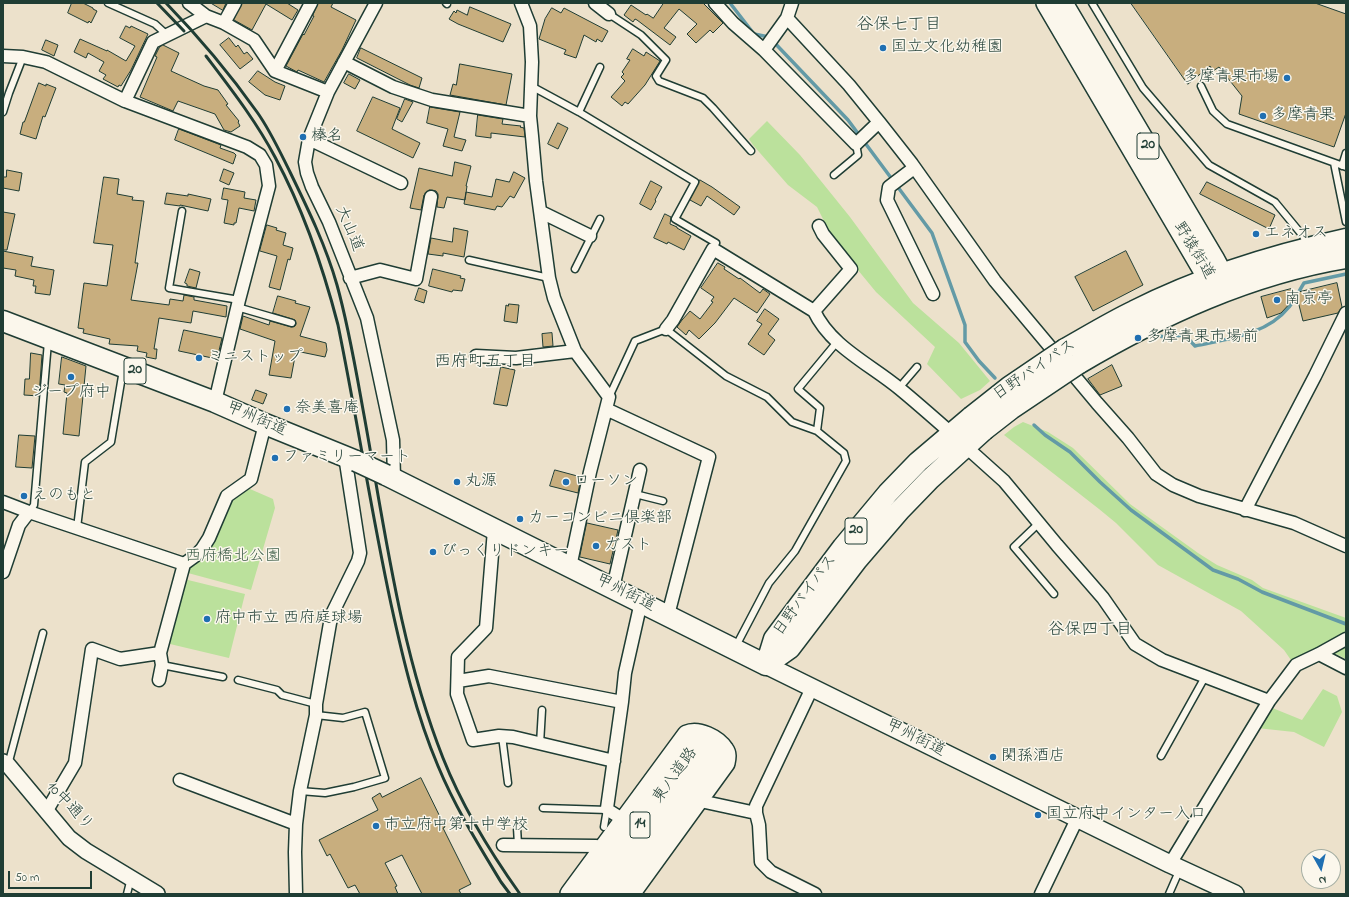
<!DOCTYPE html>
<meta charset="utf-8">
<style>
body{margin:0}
#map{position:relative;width:1349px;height:897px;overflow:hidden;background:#ece1cb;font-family:"Indie Flower",sans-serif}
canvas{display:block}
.frame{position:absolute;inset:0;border:4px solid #1f3d34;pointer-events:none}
.north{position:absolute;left:1301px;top:849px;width:40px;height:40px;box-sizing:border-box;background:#fbf7ec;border:1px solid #a3ada2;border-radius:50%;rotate:172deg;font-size:11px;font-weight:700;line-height:16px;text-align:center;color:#1f3d34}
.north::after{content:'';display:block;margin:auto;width:14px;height:18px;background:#1f6fb2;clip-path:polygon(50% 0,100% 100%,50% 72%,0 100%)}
.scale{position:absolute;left:8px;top:871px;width:84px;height:18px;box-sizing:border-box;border:2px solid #1f3d34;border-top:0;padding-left:5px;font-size:12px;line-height:14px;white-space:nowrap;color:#1f3d34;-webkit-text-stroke:3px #fbf7ec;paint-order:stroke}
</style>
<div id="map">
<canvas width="1349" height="897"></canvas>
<div class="frame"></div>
<div class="north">N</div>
<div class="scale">50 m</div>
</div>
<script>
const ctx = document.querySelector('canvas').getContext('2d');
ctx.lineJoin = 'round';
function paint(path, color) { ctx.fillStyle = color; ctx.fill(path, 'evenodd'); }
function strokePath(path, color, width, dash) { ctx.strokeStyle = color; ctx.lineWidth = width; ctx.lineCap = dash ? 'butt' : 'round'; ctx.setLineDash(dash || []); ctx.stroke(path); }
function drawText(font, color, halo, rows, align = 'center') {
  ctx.font = font + ' "Indie Flower","Klee One",sans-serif'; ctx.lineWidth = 3; ctx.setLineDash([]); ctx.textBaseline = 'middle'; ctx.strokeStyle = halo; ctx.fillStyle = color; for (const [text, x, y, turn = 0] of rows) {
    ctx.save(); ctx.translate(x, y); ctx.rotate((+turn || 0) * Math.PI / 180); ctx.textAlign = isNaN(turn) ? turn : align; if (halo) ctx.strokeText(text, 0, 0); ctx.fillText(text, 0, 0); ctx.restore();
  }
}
paint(new Path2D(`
 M767 121 800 155 850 217 913 303 959 343 990 381 980 390 961 399 927 364 935 347 876 292 834 241 817 207 788 185 753 145 749 139Z
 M1023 422 1048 432 1073 448 1130 504 1198 553 1217 565 1252 580 1263 588 1346 618V659L1334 653 1317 652 1293 663 1284 650 1241 611 1158 565 1116 523 1099 509 1004 435 1014 427Z
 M250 489 273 499 275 508 251 590 188 573 187 569 196 563 205 552 228 496Z
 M184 579 245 594 229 658 170 644Z
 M1323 689 1337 696 1342 712 1324 747 1294 732 1257 728 1270 707 1302 720Z`), '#bbe19c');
strokePath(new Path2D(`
 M730 3 754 34 769 37 848 120 932 233 965 325V342L979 361 995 378
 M1159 336 1165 337 1185 335 1195 346C1227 339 1267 335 1289 307 1295 300 1299 291 1304 283L1346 274
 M1034 425 1045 435 1070 452 1100 482 1131 510 1213 570 1238 579 1262 592 1346 624`), '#639aa6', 3.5);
const building = new Path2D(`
 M72 3H83L93 8V9L97 11 91 23 89 21 88 23 68 13Z
 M211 3H226L223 10Z
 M242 3H287L298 10 292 20 266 4 252 30 234 20Z
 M318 3H333L331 7 356 20 342 50 324 82 298 70 297 72 286 66 303 34 304 35 314 16H313Z
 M664 3H703L723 23 713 33 710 30 696 43 687 34 697 24 679 9 664 28 676 37 670 45 637 20 635 19 633 22 624 15 631 5 646 15 647 14 653 18Z
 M1131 3H1315L1346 14V113L1334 147 1239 114 1242 96 1219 67 1213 71 1210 66 1188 84Z
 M470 7 511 24 503 42 458 24 449 19 454 11 456 13 457 10 467 15Z
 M552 8 561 13 564 8 608 31 602 42 597 39 596 42 584 35 576 58 564 54 566 50 539 39 545 19Z
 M126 26 130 28 131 26 148 34 131 70 121 86 119 85 118 87 103 79 106 75 99 71 104 62 88 53 86 58 74 52 80 39 107 51V50L126 61 135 46 120 38Z
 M229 38 236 47 238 45 244 54 247 52 253 59 240 69 220 45Z
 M46 40 58 45 54 56 42 50Z
 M163 45 179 53 171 71 204 86 218 90 228 104 226 105 239 121 238 122 240 126 231 132 224 130 215 114 178 101 173 111 140 97 157 57 155 56 159 48Z
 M361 48 422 78 419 88 410 85 357 58Z
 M633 49 644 56 646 52 660 61 645 85 628 104 625 102 622 106 611 97 625 81 621 77 624 74 622 72 630 60 627 59Z
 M460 64 512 74 506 105 450 95 453 84 456 85Z
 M258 71 275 82 285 86 280 100 265 95 249 82Z
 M349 74 360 80 355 89 344 83Z
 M39 83 46 86V84L56 88 45 117 43 116 36 139 20 134 23 122H24Z
 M373 97 400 108 392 129 420 143 413 158 357 131Z
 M405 99 413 102 402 122 397 119Z
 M430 107 460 112 454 137 466 140 462 151 443 146 448 129 427 123Z
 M478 115 503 119 502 124 521 126 520 127 524 128 525 137 491 133V138L476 136Z
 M558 123 568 128 558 149 548 144Z
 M179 129 221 145 220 148 234 153 236 155 233 164 175 140Z
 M455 162 471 166 466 186H467L465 200 447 197 444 208 437 207 438 194 436 191 429 190 424 195 421 210 410 208 419 168 452 176Z
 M224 169 234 173 229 185 220 181Z
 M7 170 22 173 19 191 3 188V177H6Z
 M514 172 525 178 514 198 510 196 502 207 497 206 495 210 464 204 466 192 492 197 496 179 509 182Z
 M104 177 119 179 117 194 133 197 132 200 144 201 135 263H138L131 300 169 305 170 299 183 301 184 295 194 297V300L227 306 226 317 193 311 191 323 159 318 154 349H157L156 359 146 357 147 353 137 351 138 346 109 344 110 339 83 333 84 329 78 328 84 283 107 286 113 245 94 243Z
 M700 180 712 187 740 207 734 215 707 196 701 206 690 200Z
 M651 181 662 187 655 200 656 201 651 210 640 204Z
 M1207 182 1275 215 1269 229 1200 194Z
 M224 188 245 192 244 198 256 200 254 211 239 208 236 223H234V225L224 223 228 200 222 199Z
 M167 193 188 196V194L211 199 208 211 180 205V206L165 204Z
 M3 212 15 214 7 250H3Z
 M665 214 671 217 670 224 677 227V228L691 236 684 250 668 242 667 244 654 238Z
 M267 225 277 228 276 230 286 233 283 245 293 248 290 260 288 259 280 290 269 287 277 256 260 251Z
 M454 228 468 231 464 257 443 253V256L428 254 431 238 452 242Z
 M3 251 33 257 31 266 54 270 50 295 35 293 36 286H33L34 280 15 276 16 270 3 268Z
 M1126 251 1143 285 1093 311 1075 277Z
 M718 263 725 267 724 269 739 279 740 278 760 293 763 289 770 294 757 313 734 298 715 323 699 339 689 330 686 335 677 327 682 320 690 311 700 319 713 302 711 301 714 297 701 288Z
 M190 269 200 272 196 288 187 286V284L185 283Z
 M433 269 461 276 460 278 465 279 462 291 453 290 452 292 429 286Z
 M1337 283 1342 307 1338 313 1303 321 1296 293Z
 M419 288 427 291 424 303 415 300Z
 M1291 289 1294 299 1281 313 1267 318 1261 297Z
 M278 296 296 301 295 303 310 307 300 336 326 343 327 350 325 357 296 351 291 378 269 375 275 341 240 329 243 316 269 325 270 321 291 327 295 326 296 324 295 320 273 313Z
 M509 304 519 305 517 323 504 321 506 305 508 306Z
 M765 309 779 319 768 334 775 340 764 355 748 344 762 324 757 321Z
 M184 330 222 338 217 359 179 351Z
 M552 333 553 346 543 347 542 334Z
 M31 353 42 355 39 396 24 395 25 379H29Z
 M62 357 86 366 79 436 63 434 67 393 64 392 65 385 59 384Z
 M1112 365 1122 386 1100 395 1088 379Z
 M501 367 515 370 507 406 494 404Z
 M256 390 267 394 263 404 252 400Z
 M19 435 35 436 32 468 16 467Z
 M555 470 581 477 578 493 550 486Z
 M587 523 618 530 610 564 580 557Z
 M421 778 445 827 443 828 471 884 459 890 461 894H422L402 855 385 863 397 886 395 887 398 894H360L355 885 348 888 330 854 327 856 319 840 378 810 372 798 380 793 382 797Z`);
paint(building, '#c8ae7e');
strokePath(building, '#1f3d34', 1);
const service = new Path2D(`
 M108 3 155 24 166 34
 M446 3 447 4
 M1092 3 1143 88 1209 165 1275 202 1303 236 1307 246
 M609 14 641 35 666 60 656 76 659 81 703 98 713 108 751 151
 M531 86 579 112 695 182 675 219 716 243 713 249
 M1201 86 1213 111 1227 124 1346 167
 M3 112 9 93 23 57
 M579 112 600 67
 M1334 163 1346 222
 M1342 166 1346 153
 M834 175 858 155 856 144
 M182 211 169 288 239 300
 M469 260 549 278
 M575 269 600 219
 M237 307 292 323
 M899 388 917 367
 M609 397 635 341 666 329 726 376 767 397 792 422 817 431
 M635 494 663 501
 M29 512 34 505 48 342
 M1039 523 1014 547 1054 594
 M77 528 85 462 111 442 123 370
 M736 646 769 583 795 551 846 461 844 453 817 431 820 408 798 389 837 342
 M162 665 223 677
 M238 680 277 690 282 695 316 704
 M502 736 508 783
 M540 744 542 710
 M1161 756 1205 677
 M8 765 43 633
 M300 791 325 793 354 787 385 778 365 712 343 718 316 715
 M543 808 608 810 606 815 604 827
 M517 827 518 845
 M127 894 131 878
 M1169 894 1180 869`);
const minor = new Path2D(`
 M189 3 206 16
 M376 3 328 92 309 139 305 162 307 173 312 187 329 222 367 318 393 440 394 479
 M521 3 530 26 532 62 530 116 532 136 536 181 549 278 554 298 575 351 609 397 590 472 570 567
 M595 3 609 14
 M715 3 733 23 764 50 856 144 879 122 912 164 995 281 1097 403 1128 438 1156 474 1173 485 1199 496 1294 523 1346 546
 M787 18 849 85 879 122
 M224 23 235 3
 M764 50 787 18 792 3
 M3 56 23 57 46 62 125 101 247 147 260 155 266 165 269 186 239 300 215 402
 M344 62 393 87 432 100 530 116
 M275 71 311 3
 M125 101 153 42 206 16 224 23 254 40 275 71 328 92
 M309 139 401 183
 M914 168 889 187 887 200 933 294
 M541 212 590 236
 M350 278 380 270 416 279 431 197
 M814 311 851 269 823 234 819 226
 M666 329 673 320 713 249 814 311C831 347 870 364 900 389 917 403 934 418 951 433
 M476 356 516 358 575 351
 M606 409 709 457 668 615
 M965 446 1004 481 1014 493 1057 545 1103 598 1135 644 1162 660 1269 701
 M3 502 29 512 184 564
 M1245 510 1315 376 1346 313
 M494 530 486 628 458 657 457 694 473 740 499 736 513 737 614 761
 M3 572 19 525 29 512
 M613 588 640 470
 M1319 654 1346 668
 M159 680 162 665 160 653 184 564 195 556 202 549 209 538 227 496 251 479 265 424
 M458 681 489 676 622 702
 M180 780 296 824
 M699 798 705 802 756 813 759 825 761 862 771 872 815 894
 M46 812 75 763 92 649 120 659 160 653
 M756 813V806L812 688
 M624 820 608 810 607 808 622 702 625 673 641 602
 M503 845 596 846 602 850
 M1170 864 1269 701 1296 665 1319 654 1346 639
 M296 894 295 852 296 824 300 791 316 715V704L330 623 333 612 358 561 360 553 345 456
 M1041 894 1077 819`);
const tertiary = new Path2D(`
 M3 762 8 765 69 838 86 851 157 894`);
const secondary = new Path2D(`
 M766 665 1170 864 1235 894`);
const primary = new Path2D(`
 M1046 3 1208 279 1219 290
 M1063 3 1214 258 1222 273V289
 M570 894 687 735C698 730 717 739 724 750 727 754 726 758 725 763L630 894
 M590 894 705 736
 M610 894 718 744`);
const trunk = new Path2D(`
 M3 321 215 402 265 424 356 461
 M1065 349C1088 336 1111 322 1134 311 1201 277 1273 255 1346 239
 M1078 364C1161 315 1250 274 1346 258
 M386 475 766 665
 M766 665 774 639 843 547 888 493 918 462 971 417
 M766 665 790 648 857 560 900 510 930 479 984 430`);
strokePath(service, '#1f3d34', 9);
strokePath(minor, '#1f3d34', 15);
strokePath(tertiary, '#1f3d34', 18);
strokePath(secondary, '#1f3d34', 20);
strokePath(primary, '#1f3d34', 22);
strokePath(trunk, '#1f3d34', 23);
strokePath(service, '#fbf7ec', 6);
strokePath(minor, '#fbf7ec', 12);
strokePath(tertiary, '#fbf7ec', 15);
strokePath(secondary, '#fbf7ec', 17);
strokePath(primary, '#fbf7ec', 19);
strokePath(trunk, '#fbf7ec', 20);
strokePath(new Path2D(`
 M157 3 184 31
 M166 3C199 37 230 74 257 112 270 130 280 152 290 172 308 209 326 246 337 285 349 328 356 371 364 415 385 530 400 649 443 758 462 806 490 852 520 894
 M206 56C231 89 256 121 275 157 304 211 323 267 338 325 357 418 371 511 391 604 403 659 416 714 438 766 455 807 478 844 501 882L510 894`), '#1f3d34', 3);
const trunkBridge = new Path2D(`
 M971 417 1009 387 1065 349
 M984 430 1011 409 1078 364
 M356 461 386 475`);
strokePath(trunkBridge, '#1f3d34', 23, []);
strokePath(trunkBridge, '#fbf7ec', 20);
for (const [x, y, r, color] of [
 [883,48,4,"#1f6fb2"],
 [1287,78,4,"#1f6fb2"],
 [1263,116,4,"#1f6fb2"],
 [303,137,4,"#1f6fb2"],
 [1256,234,4,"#1f6fb2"],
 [1277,300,4,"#1f6fb2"],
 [1138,338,4,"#1f6fb2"],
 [199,358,4,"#1f6fb2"],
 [71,377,4,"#1f6fb2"],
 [287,409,4,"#1f6fb2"],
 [275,458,4,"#1f6fb2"],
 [457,482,4,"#1f6fb2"],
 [566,482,4,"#1f6fb2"],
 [24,496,4,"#1f6fb2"],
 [520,519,4,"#1f6fb2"],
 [596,546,4,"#1f6fb2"],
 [433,552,4,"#1f6fb2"],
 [207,619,4,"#1f6fb2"],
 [993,757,4,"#1f6fb2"],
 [1038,815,4,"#1f6fb2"],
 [376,826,4,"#1f6fb2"]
]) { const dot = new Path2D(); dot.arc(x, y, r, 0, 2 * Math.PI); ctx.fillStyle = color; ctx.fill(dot); strokePath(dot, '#fbf7ec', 1.5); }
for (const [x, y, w] of [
 [1148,146,22],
 [135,371,22],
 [856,531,22],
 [640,825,20]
]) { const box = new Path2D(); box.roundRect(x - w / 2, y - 13, w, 26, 3); ctx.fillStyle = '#fbf7ec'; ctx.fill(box); strokePath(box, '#1f3d34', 1); }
drawText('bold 15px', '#1f3d34', null, [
 ["20",1148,146],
 ["20",135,371],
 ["20",856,531],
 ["14",640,825]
]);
drawText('16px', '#1f3d34', '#fbf7ec', [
 ["国立文化幼稚園",891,48],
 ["多摩青果市場",1279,78,"right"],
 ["多摩青果",1271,116],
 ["榛名",311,137],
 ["エネオス",1264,234],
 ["南京亭",1285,300],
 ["多摩青果市場前",1146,338],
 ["ミニストップ",207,358],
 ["ジープ府中",71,393,"center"],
 ["奈美喜庵",295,409],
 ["ファミリーマート",283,458],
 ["丸源",465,482],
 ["ローソン",574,482],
 ["えのもと",32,496],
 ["カーコンビニ倶楽部",528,519],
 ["ガスト",604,546],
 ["びっくりドンキー",441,552],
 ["府中市立 西府庭球場",215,619],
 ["関孫酒店",1001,757],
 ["国立府中インター入口",1046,815],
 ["市立府中第十中学校",384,826]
], 'left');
drawText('16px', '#1f3d34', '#fbf7ec', [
 ["大山道",348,229,67],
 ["野猿街道",1193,251,59],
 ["日野バイパス",1035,371,-34],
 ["甲州街道",256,420,23],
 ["甲州街道",625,594,26],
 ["日野バイパス",806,596,-54],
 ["甲州街道",915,739,26],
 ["東八道路",676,776,-54],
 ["10中通り",69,807,47]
]);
drawText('16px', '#3e5e49', '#fbf7ec', [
 ["西府橋北公園",233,557]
]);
drawText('17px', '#1f3d34', '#fbf7ec', [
 ["谷保七丁目",899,26],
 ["西府町五丁目",485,363],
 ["谷保四丁目",1090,631]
]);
</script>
